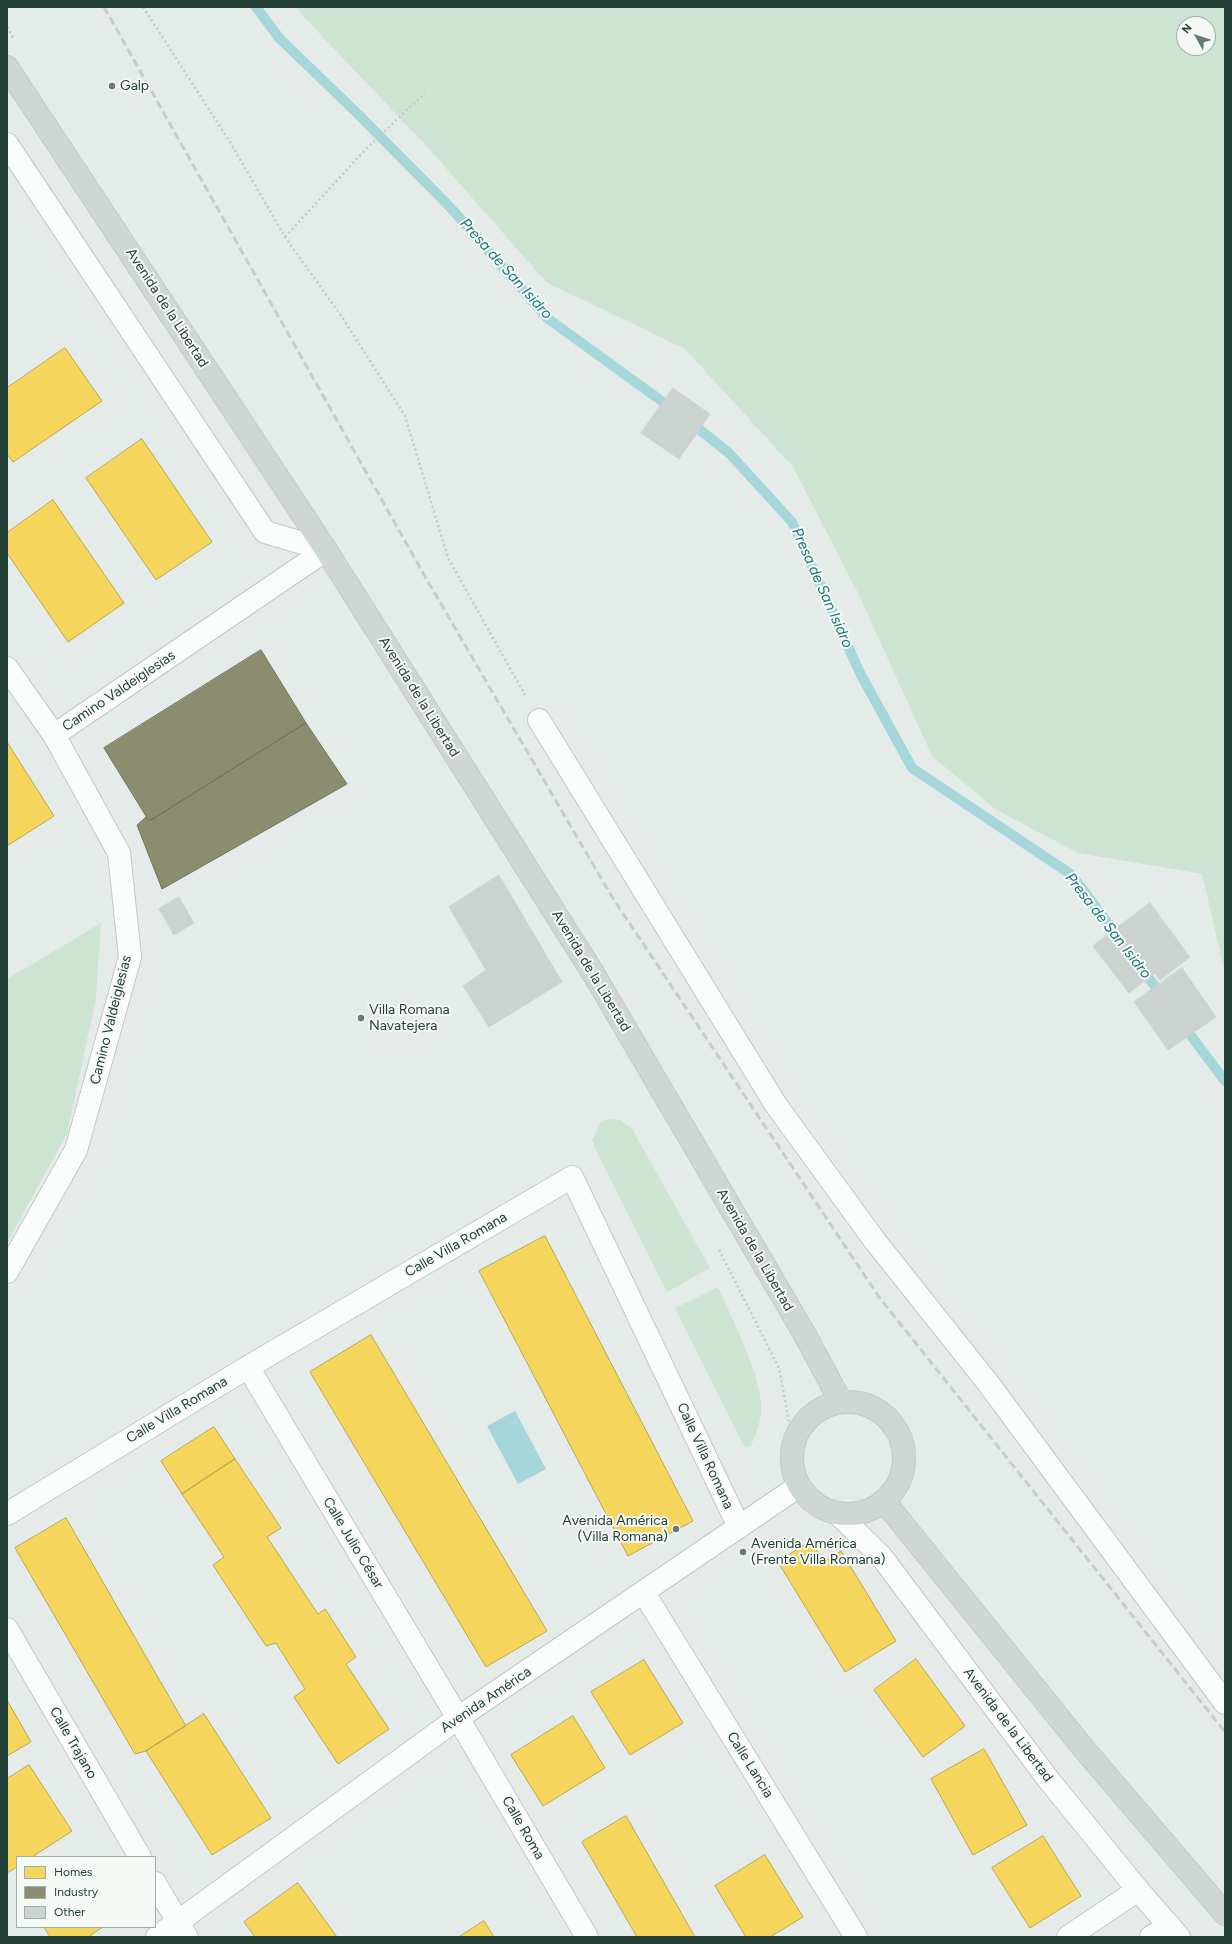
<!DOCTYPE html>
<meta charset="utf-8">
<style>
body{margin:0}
#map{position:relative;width:1232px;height:1944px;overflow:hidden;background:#e5ebe8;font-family:Figtree,sans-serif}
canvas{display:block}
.frame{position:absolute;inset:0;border:8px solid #223f35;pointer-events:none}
.legend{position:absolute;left:16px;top:1856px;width:140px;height:72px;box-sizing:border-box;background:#f4f9f6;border:1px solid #a0afa9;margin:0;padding:5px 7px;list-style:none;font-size:12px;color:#223f35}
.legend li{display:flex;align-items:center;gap:8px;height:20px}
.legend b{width:20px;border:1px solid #a0afa9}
.north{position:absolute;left:1176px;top:16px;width:40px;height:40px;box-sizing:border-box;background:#f4f9f6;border:1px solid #a0afa9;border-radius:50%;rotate:309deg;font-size:11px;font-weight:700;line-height:16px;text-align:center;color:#223f35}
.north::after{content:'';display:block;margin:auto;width:14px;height:18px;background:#667b74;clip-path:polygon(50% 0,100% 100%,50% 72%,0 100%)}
</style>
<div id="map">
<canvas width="1232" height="1944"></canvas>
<div class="frame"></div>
<ul class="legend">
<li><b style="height:11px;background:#f6d55c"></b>Homes</li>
<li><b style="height:11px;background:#8c8c6e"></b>Industry</li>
<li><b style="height:11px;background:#ccd2cf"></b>Other</li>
</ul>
<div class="north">N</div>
</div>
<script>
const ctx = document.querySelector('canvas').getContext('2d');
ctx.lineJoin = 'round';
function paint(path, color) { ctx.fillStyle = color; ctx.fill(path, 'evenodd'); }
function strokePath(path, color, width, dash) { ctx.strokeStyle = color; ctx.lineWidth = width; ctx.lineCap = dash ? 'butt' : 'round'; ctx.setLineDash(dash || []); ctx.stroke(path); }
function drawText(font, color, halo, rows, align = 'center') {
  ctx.font = font + ' Figtree,sans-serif'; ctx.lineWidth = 4; ctx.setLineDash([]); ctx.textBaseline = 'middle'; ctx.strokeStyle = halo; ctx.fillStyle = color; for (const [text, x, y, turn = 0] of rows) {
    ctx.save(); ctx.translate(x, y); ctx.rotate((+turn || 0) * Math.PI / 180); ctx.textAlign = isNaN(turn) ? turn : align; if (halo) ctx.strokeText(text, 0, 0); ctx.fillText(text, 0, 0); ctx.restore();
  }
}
paint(new Path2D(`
 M296 7H1225V973L1202 874 1078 853 995 809 932 756 858 593 793 467 685 349 546 282 431 151 302 15ZM1184 24H1208V48H1184Z
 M101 923 96 998 67 1134 7 1243V979Z
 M607 1119 620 1120 632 1129 710 1268 667 1292 598 1155 592 1140 600 1123Z
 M718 1287C731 1317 763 1378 761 1409 761 1421 756 1436 750 1447L744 1446 675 1308Z`), '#cee4d3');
paint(new Path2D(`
 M515 1411 546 1469 518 1484 487 1426Z`), '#a5d6da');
const homes = new Path2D(`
 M65 348 102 401 13 462 7 454V388Z
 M142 439 212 542 156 580 86 478Z
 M53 500 124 603 68 642 7 553V533Z
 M7 742 54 816 7 846Z
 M545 1236 693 1521 628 1556 479 1271Z
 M371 1335 547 1631 486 1667 310 1372Z
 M214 1427 235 1459 182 1494 161 1461Z
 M235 1459 281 1528 267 1537 318 1614 325 1609 356 1657 346 1664 389 1729 338 1764 294 1697 305 1689 276 1643 266 1646 213 1565 224 1557 182 1494Z
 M66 1518 186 1726 146 1751 135 1754 15 1548Z
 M811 1541 824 1562 841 1551 896 1641 845 1672 778 1562Z
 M916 1659 965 1726 923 1757 874 1690Z
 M644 1660 683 1723 630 1755 591 1692Z
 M7 1700 31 1742 7 1756Z
 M204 1714 271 1818 212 1855 146 1751Z
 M573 1716 605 1768 543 1806 511 1755Z
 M984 1749 1027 1825 973 1855 931 1779Z
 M29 1765 72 1831 32 1857H17V1867L7 1873V1779Z
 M626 1816 695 1937H637L582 1842Z
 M1043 1836 1081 1896 1030 1928 992 1868Z
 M765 1855 803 1917 770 1937H746L715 1886Z
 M298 1883 337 1937H255L244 1922Z
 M484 1921 494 1937H459Z
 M44 1927H103L88 1937H51Z`);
paint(homes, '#f6d55c');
strokePath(homes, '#b6a850', 1);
const industry = new Path2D(`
 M261 650 306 723 149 821 104 748Z
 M306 723 347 784 162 889 137 825 146 817 149 821Z`);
paint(industry, '#8c8c6e');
strokePath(industry, '#6c755d', 1);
strokePath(new Path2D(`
 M256 7 280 39 358 114 450 207 547 318 674 410
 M690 422 729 453 792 522 860 673 912 768 1072 875 1121 941
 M1141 968 1163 997
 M1183 1025 1225 1081`), '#a5d6da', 10);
const building = new Path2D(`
 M673 388 710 414 679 459 641 433Z
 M499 875 562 982 489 1027 463 986 486 970 449 907Z
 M179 897 194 923 174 935 159 909Z
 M1150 903 1190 957 1160 980 1155 973 1129 993 1093 946Z
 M1182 968 1216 1017 1168 1050 1134 1002Z`);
paint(building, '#ccd2cf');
strokePath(building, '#ced4d1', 1);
const minor = new Path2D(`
 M7 144 265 532 326 550
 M7 668 54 735 119 853 130 957 76 1150 7 1272
 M539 720 776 1105 875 1241 988 1383 1225 1703
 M54 735 326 550
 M248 1367 458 1718 587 1937
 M7 1514 248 1367 572 1177 739 1527
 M838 1514 881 1556 1048 1779 1138 1890 1179 1937
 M644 1593 856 1937
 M7 1629 140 1857
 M155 1883 187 1937
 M157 1937 458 1718 799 1486
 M1068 1937 1138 1890
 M1151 1937 1170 1926`);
const major = new Path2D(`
 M7 67 326 550 593 973 804 1333 841 1402
 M792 1458a56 56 0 1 1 112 0a56 56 0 1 1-112 0Z
 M884 1501 1084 1749 1225 1914`);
strokePath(minor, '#c2c8c5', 24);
strokePath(major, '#c1cac7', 24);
strokePath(new Path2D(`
 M143 7 230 142 285 237 342 317 405 416 448 558 525 695
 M7 27 14 39
 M285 237 365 150 425 93
 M719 1250 779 1368 793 1444`), '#c1cbc6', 2.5, [2, 3]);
strokePath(minor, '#fbfcfc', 22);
strokePath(major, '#ced7d4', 22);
strokePath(new Path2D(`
 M104 7 423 573 612 897 879 1297 1225 1732`), '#c7ccca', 3, [8, 4]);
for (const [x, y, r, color] of [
 [112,86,4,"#667b74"],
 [361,1018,4,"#667b74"],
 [676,1529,4,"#667b74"],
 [743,1552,4,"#667b74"]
]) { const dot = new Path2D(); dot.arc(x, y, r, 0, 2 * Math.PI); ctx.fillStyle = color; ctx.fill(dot); strokePath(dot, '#f4f9f6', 1.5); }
drawText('14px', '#223f35', '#f4f9f6', [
 ["Galp",120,86],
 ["Villa Romana",369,1010],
 ["Navatejera",369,1026],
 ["Avenida América",668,1521,"right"],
 ["(Villa Romana)",668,1537,"right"],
 ["Avenida América",751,1544],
 ["(Frente Villa Romana)",751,1560]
], 'left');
drawText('14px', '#223f35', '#f4f9f6', [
 ["Avenida de la Libertad",167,308,57],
 ["Camino Valdeiglesias",119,691,-34],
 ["Avenida de la Libertad",419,697,58],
 ["Avenida de la Libertad",591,971,59],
 ["Camino Valdeiglesias",111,1020,-76],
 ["Calle Villa Romana",456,1245,-30],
 ["Avenida de la Libertad",755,1250,60],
 ["Calle Villa Romana",177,1410,-31],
 ["Calle Villa Romana",705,1456,65],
 ["Calle Julio César",353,1543,59],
 ["Avenida América",486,1700,-34],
 ["Avenida de la Libertad",1008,1725,53],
 ["Calle Trajano",73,1743,60],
 ["Calle Lancia",750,1765,58],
 ["Calle Roma",523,1828,60]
]);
drawText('italic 15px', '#1a747e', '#f4f9f6', [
 ["Presa de San Isidro",506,269,48],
 ["Presa de San Isidro",822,588,66],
 ["Presa de San Isidro",1108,926,52]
]);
</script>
